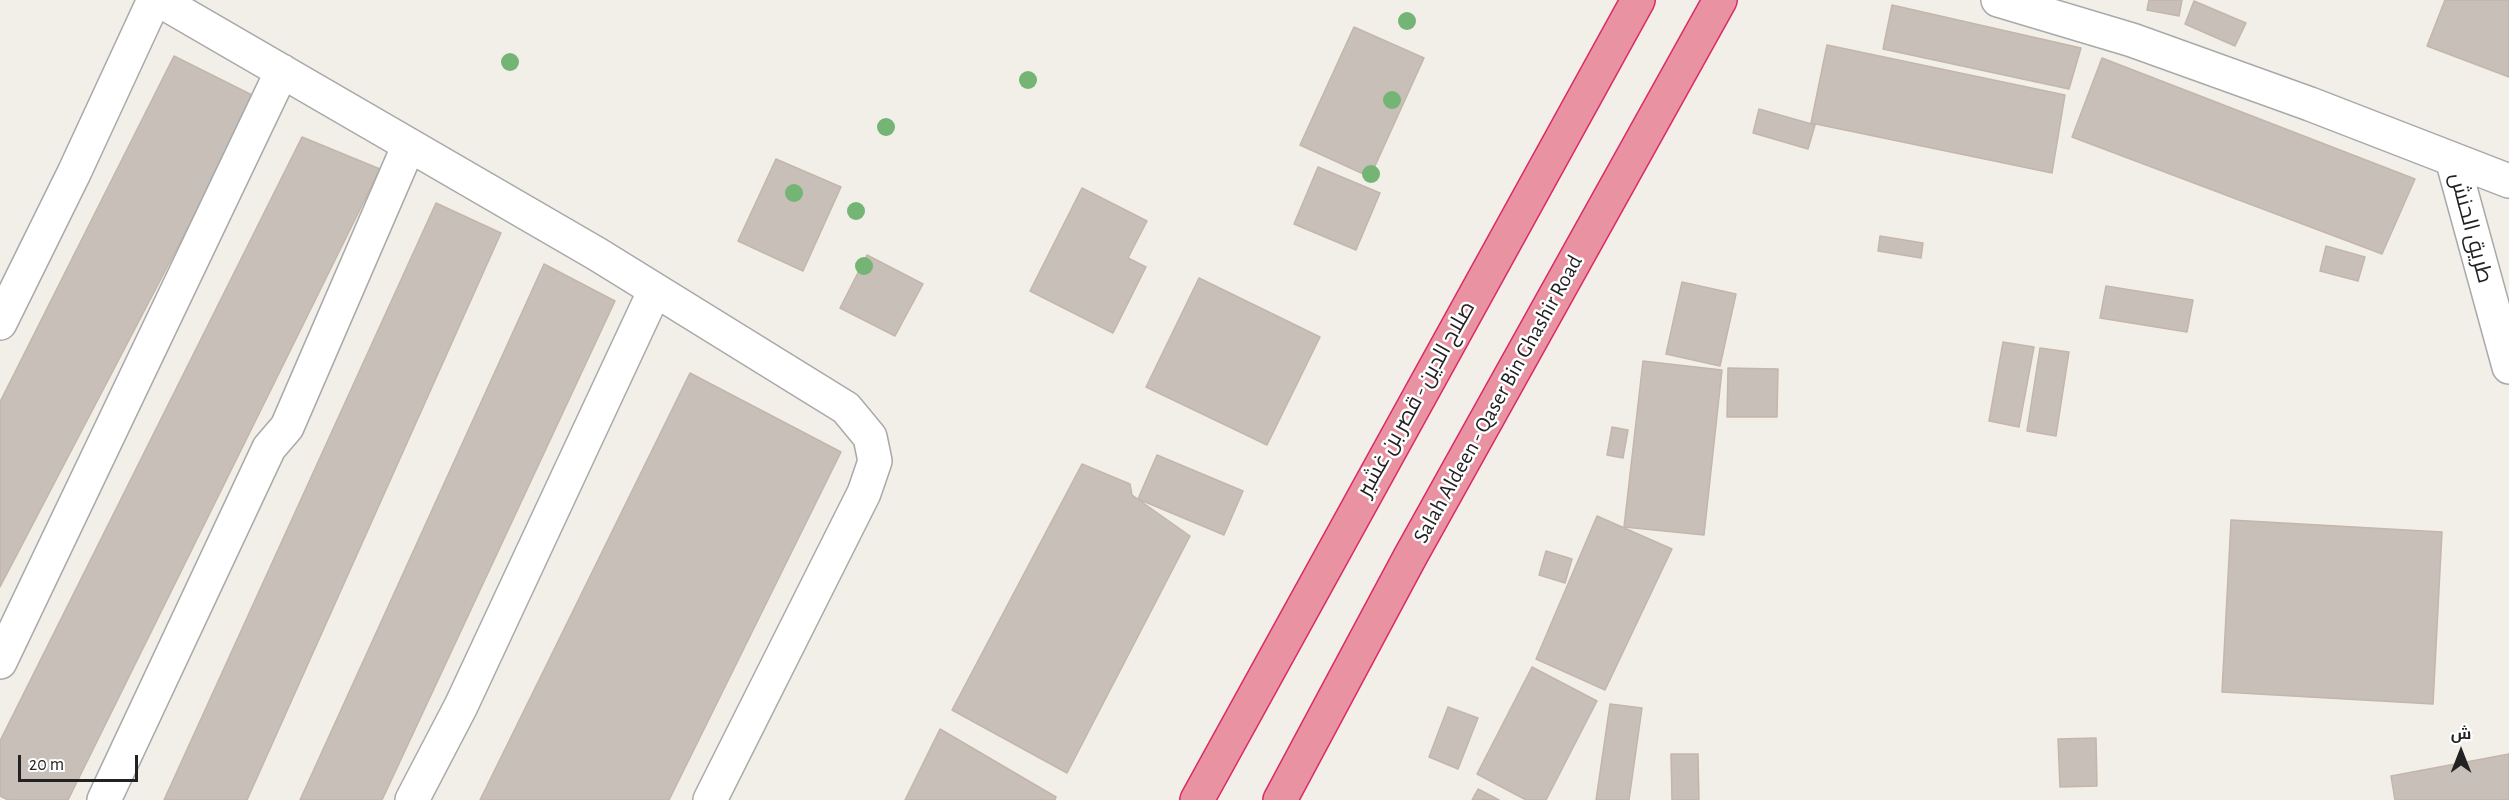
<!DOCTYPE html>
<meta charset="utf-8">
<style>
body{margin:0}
#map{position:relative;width:2509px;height:800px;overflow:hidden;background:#f2efe9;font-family:"Alegreya Sans",Cairo,sans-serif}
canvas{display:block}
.north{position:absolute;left:2431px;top:722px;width:60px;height:60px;-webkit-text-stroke:4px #fff;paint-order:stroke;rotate:0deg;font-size:16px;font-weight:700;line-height:24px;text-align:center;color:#222}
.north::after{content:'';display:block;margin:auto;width:21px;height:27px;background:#222;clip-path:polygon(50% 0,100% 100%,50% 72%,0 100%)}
.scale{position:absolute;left:18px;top:755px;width:120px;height:27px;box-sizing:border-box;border:3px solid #222;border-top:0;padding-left:8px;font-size:18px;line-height:21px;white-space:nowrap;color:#222;-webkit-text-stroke:4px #fff;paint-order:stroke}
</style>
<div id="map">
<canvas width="2509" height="800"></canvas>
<div class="north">ش</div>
<div class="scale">20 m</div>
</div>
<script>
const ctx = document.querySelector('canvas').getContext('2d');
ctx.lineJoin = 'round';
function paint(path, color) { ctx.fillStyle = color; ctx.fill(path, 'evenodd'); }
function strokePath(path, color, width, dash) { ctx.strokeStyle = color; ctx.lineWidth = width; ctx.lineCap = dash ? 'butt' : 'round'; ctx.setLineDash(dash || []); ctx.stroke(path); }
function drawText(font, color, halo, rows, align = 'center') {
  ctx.font = font + ' "Alegreya Sans",Cairo,sans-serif'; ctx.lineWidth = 5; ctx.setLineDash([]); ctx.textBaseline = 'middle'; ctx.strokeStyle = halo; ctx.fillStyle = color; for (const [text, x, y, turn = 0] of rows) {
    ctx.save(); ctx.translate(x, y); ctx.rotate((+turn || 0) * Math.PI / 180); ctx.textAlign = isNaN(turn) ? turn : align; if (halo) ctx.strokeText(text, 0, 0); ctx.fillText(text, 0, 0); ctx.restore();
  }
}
const building = new Path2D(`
 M2149 0H2182L2179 16 2147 10Z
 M2445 0H2509V77L2427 46Z
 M2194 1 2246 23 2235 46 2185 24Z
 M1892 5 2081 48 2069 89 1883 49Z
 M1354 27 1424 58 1370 177 1300 145Z
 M1827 45 2065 95 2052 173 1811 123Z
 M174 56 256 97 0 587V402Z
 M2102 58 2415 179 2382 254 2072 137Z
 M1759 109 1815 125 1808 149 1753 133Z
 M302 137 380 169 68 800H8L0 796V741Z
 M776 159 841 187 803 271 738 241Z
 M1318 167 1380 193 1356 250 1294 224Z
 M1082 188 1147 221 1128 258 1146 267 1113 333 1030 291Z
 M436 203 501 233 247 800H164Z
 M1880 236 1923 243 1921 258 1878 251Z
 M2326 246 2365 257 2358 281 2320 271Z
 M867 255 923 284 895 336 840 308Z
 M544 264 615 301 382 800H300Z
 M1199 278 1320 337 1267 445 1146 387Z
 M1682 282 1736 294 1720 366 1666 354Z
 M2106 286 2193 300 2187 332 2100 318Z
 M2003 342 2034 347 2019 427 1989 421Z
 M2040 348 2069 352 2056 436 2027 431Z
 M1643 361 1722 370 1704 535 1624 527Z
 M1728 368 1778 369 1777 417H1727Z
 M690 373 841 452 669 800H480Z
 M1612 427 1628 430 1623 458 1607 455Z
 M1157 455 1243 491 1224 535 1138 499Z
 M1082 464 1130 484 1132 495 1190 536 1067 773 952 710Z
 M1597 516 1672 549 1605 690 1536 659Z
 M2231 520 2442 532 2433 704 2222 692Z
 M1546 551 1572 559 1565 583 1539 575Z
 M1532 667 1597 701 1546 800H1526L1477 774Z
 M1610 704 1642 708 1629 800H1596Z
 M1448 707 1478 718 1458 769 1429 757Z
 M940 729 1056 797 1055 800H905Z
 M2096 738 2097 786 2060 787 2058 739Z
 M1671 754H1698L1699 800H1672Z
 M2509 754V800H2395L2391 776Z
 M1478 789 1499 800H1472Z`);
paint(building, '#c7bfb8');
strokePath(building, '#c4b6ab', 1.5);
const minor = new Path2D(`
 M159 0 597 254 846 408 870 437 875 461 864 493 710 800
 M1998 0 2132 40 2310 104 2509 181
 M2452 159 2509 367
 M0 323 74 173 154 0
 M0 662 282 71
 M104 800 269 448 287 427 409 145
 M412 800 461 706 655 290`);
const highway = new Path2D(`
 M1197 800 1638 0
 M1280 800 1410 557 1720 0`);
strokePath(minor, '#a9a9a9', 36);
strokePath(highway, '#dc2a67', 36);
strokePath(minor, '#fff', 33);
strokePath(highway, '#e892a2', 33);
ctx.fillStyle = '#74b475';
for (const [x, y] of [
 [1407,21],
 [510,62],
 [1028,80],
 [1392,100],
 [886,127],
 [1371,174],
 [794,193],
 [856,211],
 [864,266]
]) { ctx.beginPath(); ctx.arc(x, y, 9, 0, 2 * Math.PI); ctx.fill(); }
drawText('22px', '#222', '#fff', [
 ["طريق الحنش",2471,228,75],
 ["صلاح الدين - قصر بن غشير",1416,399,-61],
 ["Salah Aldeen - Qaser Bin Ghashir Road",1498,399,-61]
]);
</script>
